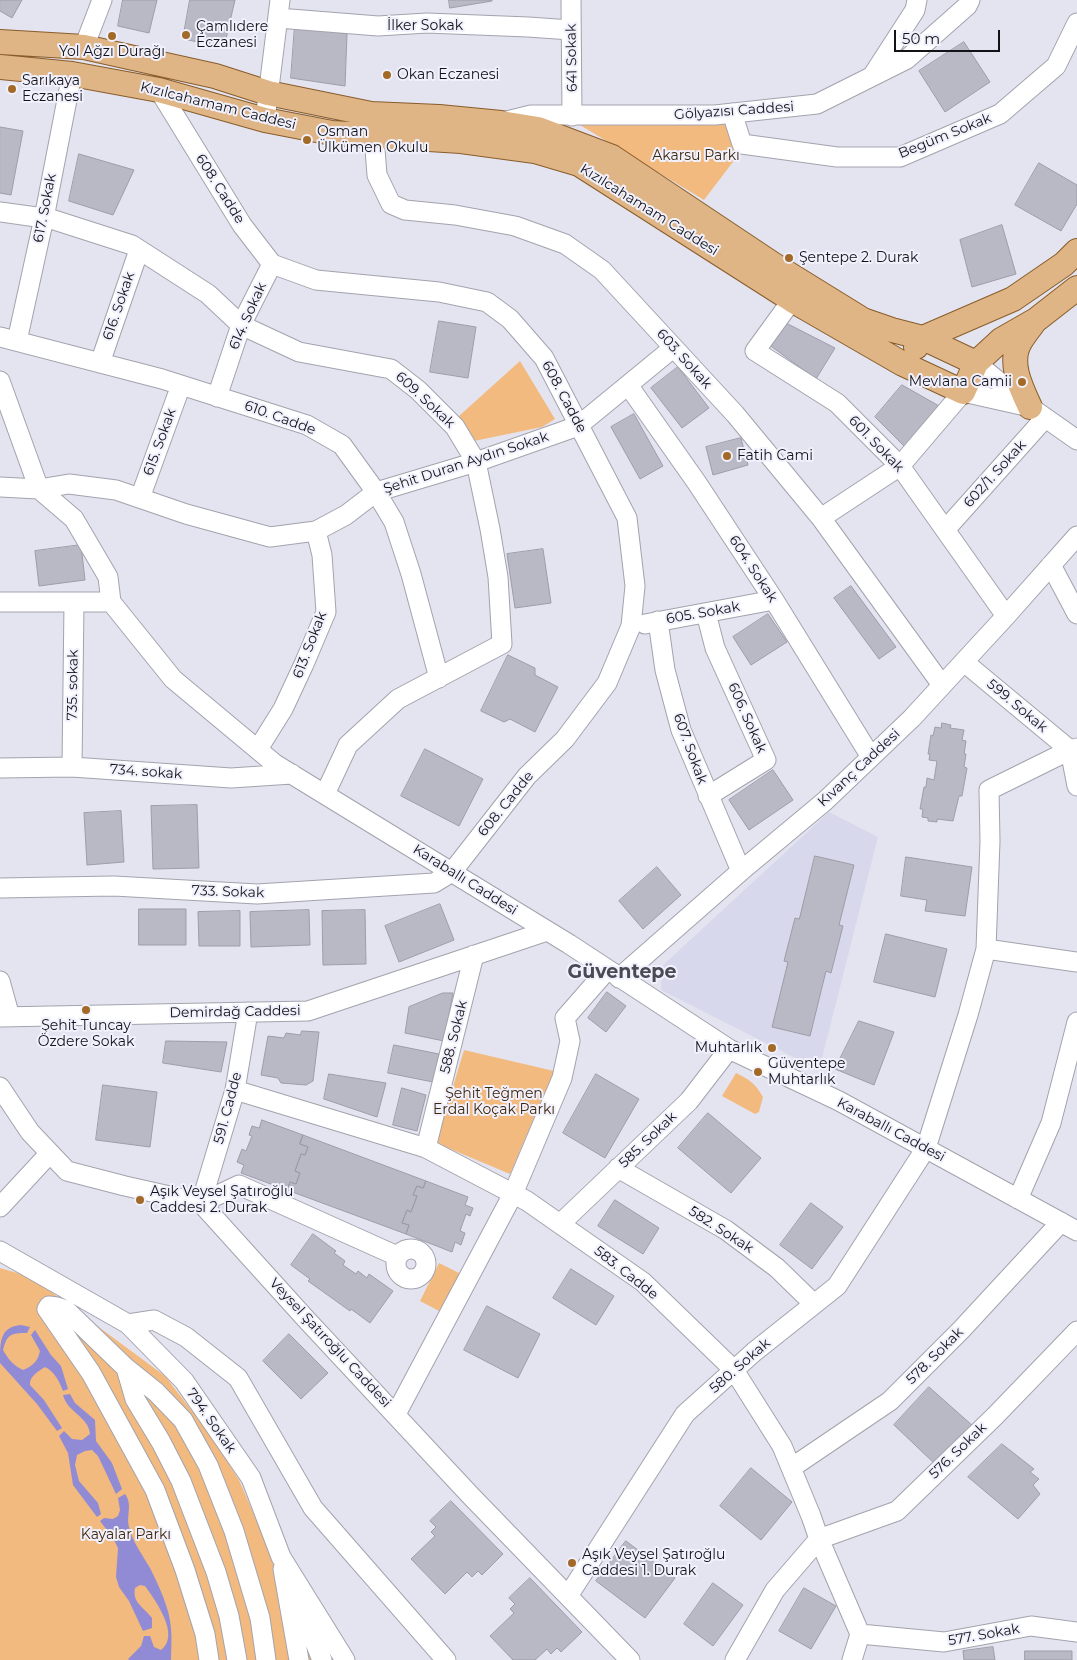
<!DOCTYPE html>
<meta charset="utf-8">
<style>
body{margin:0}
#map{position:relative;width:1077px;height:1660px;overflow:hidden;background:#e3e4f0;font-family:Montserrat,sans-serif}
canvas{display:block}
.scale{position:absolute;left:894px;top:30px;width:106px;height:22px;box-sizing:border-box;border:2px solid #131317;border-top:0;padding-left:6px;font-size:15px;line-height:18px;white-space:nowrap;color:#131317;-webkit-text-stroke:4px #f1f1fe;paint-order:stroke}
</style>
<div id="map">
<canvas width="1077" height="1660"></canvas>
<div class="scale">50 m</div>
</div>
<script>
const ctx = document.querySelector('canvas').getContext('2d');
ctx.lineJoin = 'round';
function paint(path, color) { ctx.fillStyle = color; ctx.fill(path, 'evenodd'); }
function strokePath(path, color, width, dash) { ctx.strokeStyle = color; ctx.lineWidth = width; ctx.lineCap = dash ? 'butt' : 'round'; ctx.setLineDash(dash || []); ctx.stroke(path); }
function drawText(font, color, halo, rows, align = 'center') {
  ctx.font = font + ' Montserrat,sans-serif'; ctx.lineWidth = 4; ctx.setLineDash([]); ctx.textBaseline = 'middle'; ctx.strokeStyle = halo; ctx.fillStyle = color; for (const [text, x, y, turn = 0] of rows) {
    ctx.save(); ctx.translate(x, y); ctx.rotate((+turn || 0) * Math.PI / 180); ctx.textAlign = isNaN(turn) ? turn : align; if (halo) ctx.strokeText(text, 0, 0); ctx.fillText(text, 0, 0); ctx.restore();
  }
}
paint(new Path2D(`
 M829 812 878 837 819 1070 661 990 662 966Z`), '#d8d8ec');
paint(new Path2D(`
 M729 120 742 150 704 200 580 125Z
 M520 361 555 419 542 427 474 441 459 416Z
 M464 1050 554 1071 510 1174 436 1143Z
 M736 1073C750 1080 755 1083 763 1097L759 1112 755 1114 722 1096Z
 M439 1263 461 1274 441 1312 420 1301Z
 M0 1268 31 1277 165 1376 209 1433 239 1480 283 1582 333 1660H0Z`), '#f3ba7f');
paint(new Path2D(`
 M21 1325 30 1327 27 1333C11 1333 7 1334 3 1350 8 1359 14 1366 23 1370 33 1366 38 1361 40 1351L31 1335 35 1330 51 1355 61 1366 68 1389 63 1391C59 1381 55 1372 45 1367 39 1371 29 1376 30 1385L44 1400 62 1428 57 1431 37 1404 0 1363C0 1341 0 1327 21 1325Z
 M70 1394 75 1403 95 1420 96 1441 112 1463 122 1489 116 1494 98 1456 92 1450 85 1451 77 1455 75 1465 79 1481 98 1503 101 1514 97 1517 73 1485 68 1453 59 1436 64 1431 72 1439 82 1440 90 1434C89 1417 67 1412 63 1395Z
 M125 1494C133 1505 126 1515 129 1527 133 1543 142 1554 150 1568 159 1586 170 1609 171 1629 172 1639 171 1650 171 1660H129L128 1659 141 1646 144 1636H150L154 1647 161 1650C181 1635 155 1600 145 1586L140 1585 135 1588C132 1603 144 1607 152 1618V1628L143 1631 129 1601 119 1587 116 1577 118 1548 113 1538 100 1521 104 1518 113 1519 118 1516 120 1510 118 1498Z`), '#908bd4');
const building = new Path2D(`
 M0 0H22L12 18 0 11Z
 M123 0H157L149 33 118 26Z
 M190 0H235L224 47 183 39Z
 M449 0H492V1L450 8Z
 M295 25 347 34 345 86 291 78Z
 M964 42 990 82 945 112 919 71Z
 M0 127 23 131 11 195 0 193Z
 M79 154 134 170 113 215 69 201Z
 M1039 163 1077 185V204L1061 231 1015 205Z
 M1002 225 1016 274 972 287 960 240Z
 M439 321 476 327 468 378 430 372Z
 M786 323 835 348 816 379 768 344Z
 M678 367 709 408 682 428 651 388Z
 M902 385 941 407 906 448 875 417Z
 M634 414 663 466 640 479 611 427Z
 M741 438 748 465 713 475 706 447Z
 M81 545 85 580 39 586 35 551Z
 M543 549 551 603 515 608 507 554Z
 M851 586 896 647 879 659 834 598Z
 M768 614 787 642 751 665 733 637Z
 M508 655 535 668V675L558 687 535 732 510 719 504 722 481 711Z
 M942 723 951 725 950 728 964 730 962 740 966 741 964 754H966L964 767 967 768 962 796H959L953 821 937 819V822L928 821V818L922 817 923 809H920L924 787H926L927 778 934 780 937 761 929 760 930 754H928L931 735 933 736 935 727 941 728Z
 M425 749 483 779 459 826 401 796Z
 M773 770 793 800 749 830 729 800Z
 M197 805 199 868 153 869 151 806Z
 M121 811 124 862 87 865 84 813Z
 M815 856 854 865 839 925 843 926 831 973 826 971 810 1036 772 1027 788 962 784 961 795 918 799 919Z
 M906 857 972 867 965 916 925 911 927 900 901 896Z
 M657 867 681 895 643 929 619 901Z
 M440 904 454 940 399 962 385 926Z
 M139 909H186V945H139Z
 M309 910 310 945 251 947 250 912Z
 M365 910 366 964 323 965 322 911Z
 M240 911V946H199L198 912Z
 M886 934 947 949 935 997 874 982Z
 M607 992 626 1006 606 1032 588 1018Z
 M443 993H453L444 1041 405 1033 409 1007Z
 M859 1021 894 1032 874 1085 835 1069Z
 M302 1031 319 1032 313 1081 306 1085 281 1083 278 1078 261 1075 268 1036 284 1038 286 1033 300 1035Z
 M166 1041 227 1042 221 1072 163 1063Z
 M394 1045 439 1054 433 1082 388 1073Z
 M329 1074 386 1083 377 1117 324 1099Z
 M596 1074 639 1099 605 1158 563 1133Z
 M103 1085 157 1092 150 1147 96 1140Z
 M402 1088 426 1095 417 1131 393 1125Z
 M708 1113 761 1158 731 1193 678 1148Z
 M262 1120 303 1135 300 1144 308 1147 305 1155 301 1154 295 1171 300 1173 296 1184 290 1182 287 1190 241 1173 244 1165 237 1162 242 1149 246 1151 252 1136 249 1135 252 1126 259 1128Z
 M303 1135 426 1181 423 1188 417 1186 413 1195 417 1196 411 1212 407 1210 402 1223 409 1225 406 1234 287 1190 290 1182 296 1184 300 1173 295 1171 301 1154 305 1155 308 1147 300 1144Z
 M426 1181 468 1197 465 1205 473 1208 470 1216 466 1214 460 1231 465 1233 461 1245 455 1242 452 1252 406 1234 409 1225 402 1223 407 1210 411 1212 417 1196 413 1195 417 1186 423 1188Z
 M615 1200 659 1228 643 1254 598 1226Z
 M811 1203 843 1227 812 1269 780 1245Z
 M313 1234 336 1251 334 1253 345 1261 343 1265 356 1274 358 1271 367 1278 369 1274 393 1291 370 1323 351 1309 350 1311 308 1281 310 1279 291 1265Z
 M571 1269 614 1296 596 1325 553 1298Z
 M487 1306 540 1334 518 1378 464 1350Z
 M289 1334 328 1373 301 1399 263 1361Z
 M929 1387 973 1426 935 1464 894 1425Z
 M1002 1444 1034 1469 1030 1472 1039 1479 1033 1485 1040 1494 1018 1519 968 1477Z
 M751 1468 792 1502 761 1540 720 1506Z
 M451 1501 503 1554 482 1575 478 1571 472 1577 467 1572 445 1594 411 1559 435 1536 431 1532 436 1527 430 1521Z
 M626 1541 675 1578 645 1618 596 1581Z
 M530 1578 582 1632 561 1652 557 1648 551 1654 547 1649 535 1660H513L490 1636 514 1613 510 1609 515 1604 509 1598Z
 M713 1583 743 1605 713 1646 684 1624Z
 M804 1588 836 1606 811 1649 779 1631Z
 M993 1647 995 1660H964L963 1651Z
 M1025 1651H1072V1660H1025Z`);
paint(building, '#b9b9c6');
strokePath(building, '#9d9da9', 1);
const minor = new Path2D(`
 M571 0 572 116
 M278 18 378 26 427 23 528 27 571 30
 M84 47 102 0
 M873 75 915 10 917 0
 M732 113 742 144 837 157H900L1000 114 1056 66 1077 23
 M265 120 280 0
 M507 121 531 115H715L817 104 907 59 967 6 970 0
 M374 136 377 175 391 204 405 210 455 215 515 226 565 244 602 270 735 414 821 518 942 685
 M0 212 51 219 132 245 208 294 241 325 299 352 391 369 418 390 455 427 476 462 490 529 498 577 502 644 398 699 348 745 325 794
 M792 300 755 351 837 403 900 466 1006 616
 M0 337 162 379 307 425 342 445 376 492 394 522 411 574 439 678
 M17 341 44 218 72 74
 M100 363 139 250
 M976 363 1030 407 1077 440
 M0 381 39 489 74 519 108 577 111 602 173 679 275 764 569 944 729 1049 839 1101 1077 1231
 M628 385 697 483 774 600 871 757
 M217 397 241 325 272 264
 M0 487 39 489 69 484 116 490 186 514 270 537 316 531 346 515 376 492 476 462 578 426 673 348
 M140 498 181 385
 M821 518 900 466 963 392 1030 407
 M945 530 1045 418
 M1051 565 1077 614
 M0 602H111
 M706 613 715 648 766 760 708 796
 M658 621 665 670 681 730 741 871
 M645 624 774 600
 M964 662 1070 750 1077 786
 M258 749 283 709 304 664 326 612 322 555 316 531
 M72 767 74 602
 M0 768 72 767 231 778 292 774
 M0 888 114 886 257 894 434 883 452 872 527 776 565 739 607 683 631 626 635 586 627 518 544 358 510 319 487 302 439 292 316 280 272 264 242 225 159 90
 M986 949 1077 962
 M619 978 741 871 825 801 912 718 1006 616 1077 536
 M0 981 10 1017
 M0 1017 308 1011 547 931
 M0 1087 30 1132 67 1171 125 1186 201 1203 305 1318 470 1495 630 1660
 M235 1090 426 1148 527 1201 643 1282 734 1370 782 1446 811 1516 819 1539 860 1634 852 1660
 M426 1148 474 955
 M618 1168 726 1230 777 1268 814 1304
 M1018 1199 1051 1123 1077 1022
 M201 1203 239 1185 397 1256
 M201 1203 235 1090 248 1012
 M0 1207 50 1153
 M560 1224 689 1101 729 1049
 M396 1264a15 15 0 1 1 30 0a15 15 0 1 1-30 0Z
 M0 1251 128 1324 184 1381 251 1478 281 1557 345 1660
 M128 1324 154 1320 186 1337 238 1378 313 1508 446 1660
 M126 1368 135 1399 161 1442 181 1481 216 1572 229 1616 237 1660
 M396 1414 513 1194 562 1078 570 1041 565 1018 607 970
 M791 1468 890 1401 961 1330 1061 1222
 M283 1569 299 1660
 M568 1596 685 1414 754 1352 837 1286 926 1148 968 1015 986 949 990 841 989 790 1070 750 1077 748
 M300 1605 322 1660
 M860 1634 944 1642 1031 1626 1077 1632
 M209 1660 205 1634 185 1570 155 1490 91 1373 47 1309 49 1306 57 1307 66 1310 126 1368 156 1392 183 1420 208 1465 234 1531 260 1618 266 1660
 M735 1660 775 1590 819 1539 897 1511 995 1416 1077 1331`);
const major = new Path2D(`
 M0 42 84 47 215 76 268 93 371 114 439 117 501 123 538 129 612 157 774 265 863 320 892 330 923 338 976 363
 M0 67 72 74 159 90 265 120 332 133 461 141 535 151 579 164 792 300 903 364 963 392 976 363 1001 340 1036 320 1077 288
 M916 347 923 338 1013 299 1064 264 1077 251
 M1030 407C1021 388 1008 362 1020 342 1024 335 1030 328 1034 322`);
strokePath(minor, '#a3a3ae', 21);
strokePath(major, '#895c2a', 26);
strokePath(minor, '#fff', 19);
strokePath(major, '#dfb586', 24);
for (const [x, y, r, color] of [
 [186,35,5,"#a26927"],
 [112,36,5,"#a26927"],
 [387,75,5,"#a26927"],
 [12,89,5,"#a26927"],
 [307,140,5,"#a26927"],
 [789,258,5,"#a26927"],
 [1022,382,5,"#a26927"],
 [727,456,5,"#a26927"],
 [86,1010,5,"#a26927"],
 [772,1048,5,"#a26927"],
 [758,1072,5,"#a26927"],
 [140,1200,5,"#a26927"],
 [572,1563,5,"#a26927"]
]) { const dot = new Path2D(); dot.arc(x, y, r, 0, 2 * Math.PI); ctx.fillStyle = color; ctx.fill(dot); strokePath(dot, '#f1f1fe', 2); }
drawText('14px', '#131317', '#f1f1fe', [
 ["İlker Sokak",425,26],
 ["641 Sokak",572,58,-91],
 ["Kızılcahamam Caddesi",218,106,14],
 ["Gölyazısı Caddesi",734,111,-4],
 ["Begüm Sokak",945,136,-22],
 ["608. Cadde",220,189,58],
 ["617. Sokak",45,208,-79],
 ["Kızılcahamam Caddesi",649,210,32],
 ["616. Sokak",119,306,-71],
 ["614. Sokak",248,316,-66],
 ["603. Sokak",684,359,48],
 ["608. Cadde",564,397,62],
 ["609. Sokak",425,400,43],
 ["610. Cadde",280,418,20],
 ["615. Sokak",160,442,-70],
 ["601. Sokak",876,444,46],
 ["Şehit Duran Aydın Sokak",466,463,-18],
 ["602/1. Sokak",995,474,-48],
 ["604. Sokak",753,569,57],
 ["605. Sokak",703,613,-10],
 ["613. Sokak",310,645,-69],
 ["735. sokak",73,685,-89],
 ["599. Sokak",1017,706,40],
 ["606. Sokak",747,718,66],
 ["607. Sokak",690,749,70],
 ["Kıvanç Caddesi",859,768,-43],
 ["734. sokak",146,772,4],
 ["608. Cadde",506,804,-51],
 ["Karaballı Caddesi",465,880,32],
 ["733. Sokak",228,892,2],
 ["Demirdağ Caddesi",235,1012,-1],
 ["588. Sokak",454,1037,-76],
 ["591. Cadde",228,1108,-75],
 ["Karaballı Caddesi",891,1130,28],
 ["585. Sokak",648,1140,-44],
 ["582. Sokak",721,1230,33],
 ["583. Cadde",626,1273,38],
 ["Veysel Şatıroğlu Caddesi",330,1343,47],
 ["578. Sokak",935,1356,-45],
 ["580. Sokak",740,1366,-41],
 ["794. Sokak",211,1421,55],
 ["576. Sokak",958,1451,-44],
 ["577. Sokak",984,1635,-10]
]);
drawText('14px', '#131317', '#f1f1fe', [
 ["Çamlıdere",196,27],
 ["Eczanesi",196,43],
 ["Yol Ağzı Durağı",112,52,"center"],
 ["Okan Eczanesi",397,75],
 ["Sarıkaya",22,81],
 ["Eczanesi",22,97],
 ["Osman",317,132],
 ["Ülkümen Okulu",317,148],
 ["Şentepe 2. Durak",799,258],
 ["Mevlana Camii",1012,382,"right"],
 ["Fatih Cami",737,456],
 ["Şehit Tuncay",86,1026,"center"],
 ["Özdere Sokak",86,1042,"center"],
 ["Muhtarlık",762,1048,"right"],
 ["Güventepe",768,1064],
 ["Muhtarlık",768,1080],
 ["Aşık Veysel Şatıroğlu",150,1192],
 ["Caddesi 2. Durak",150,1208],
 ["Aşık Veysel Şatıroğlu",582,1555],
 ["Caddesi 1. Durak",582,1571]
], 'left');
drawText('14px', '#3f270b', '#f1f1fe', [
 ["Akarsu Parkı",696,156],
 ["Şehit Teğmen",494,1094],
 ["Erdal Koçak Parkı",494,1110],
 ["Kayalar Parkı",126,1535]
]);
drawText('bold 19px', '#4a4a54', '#f1f1fe', [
 ["Güventepe",622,972]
]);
</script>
